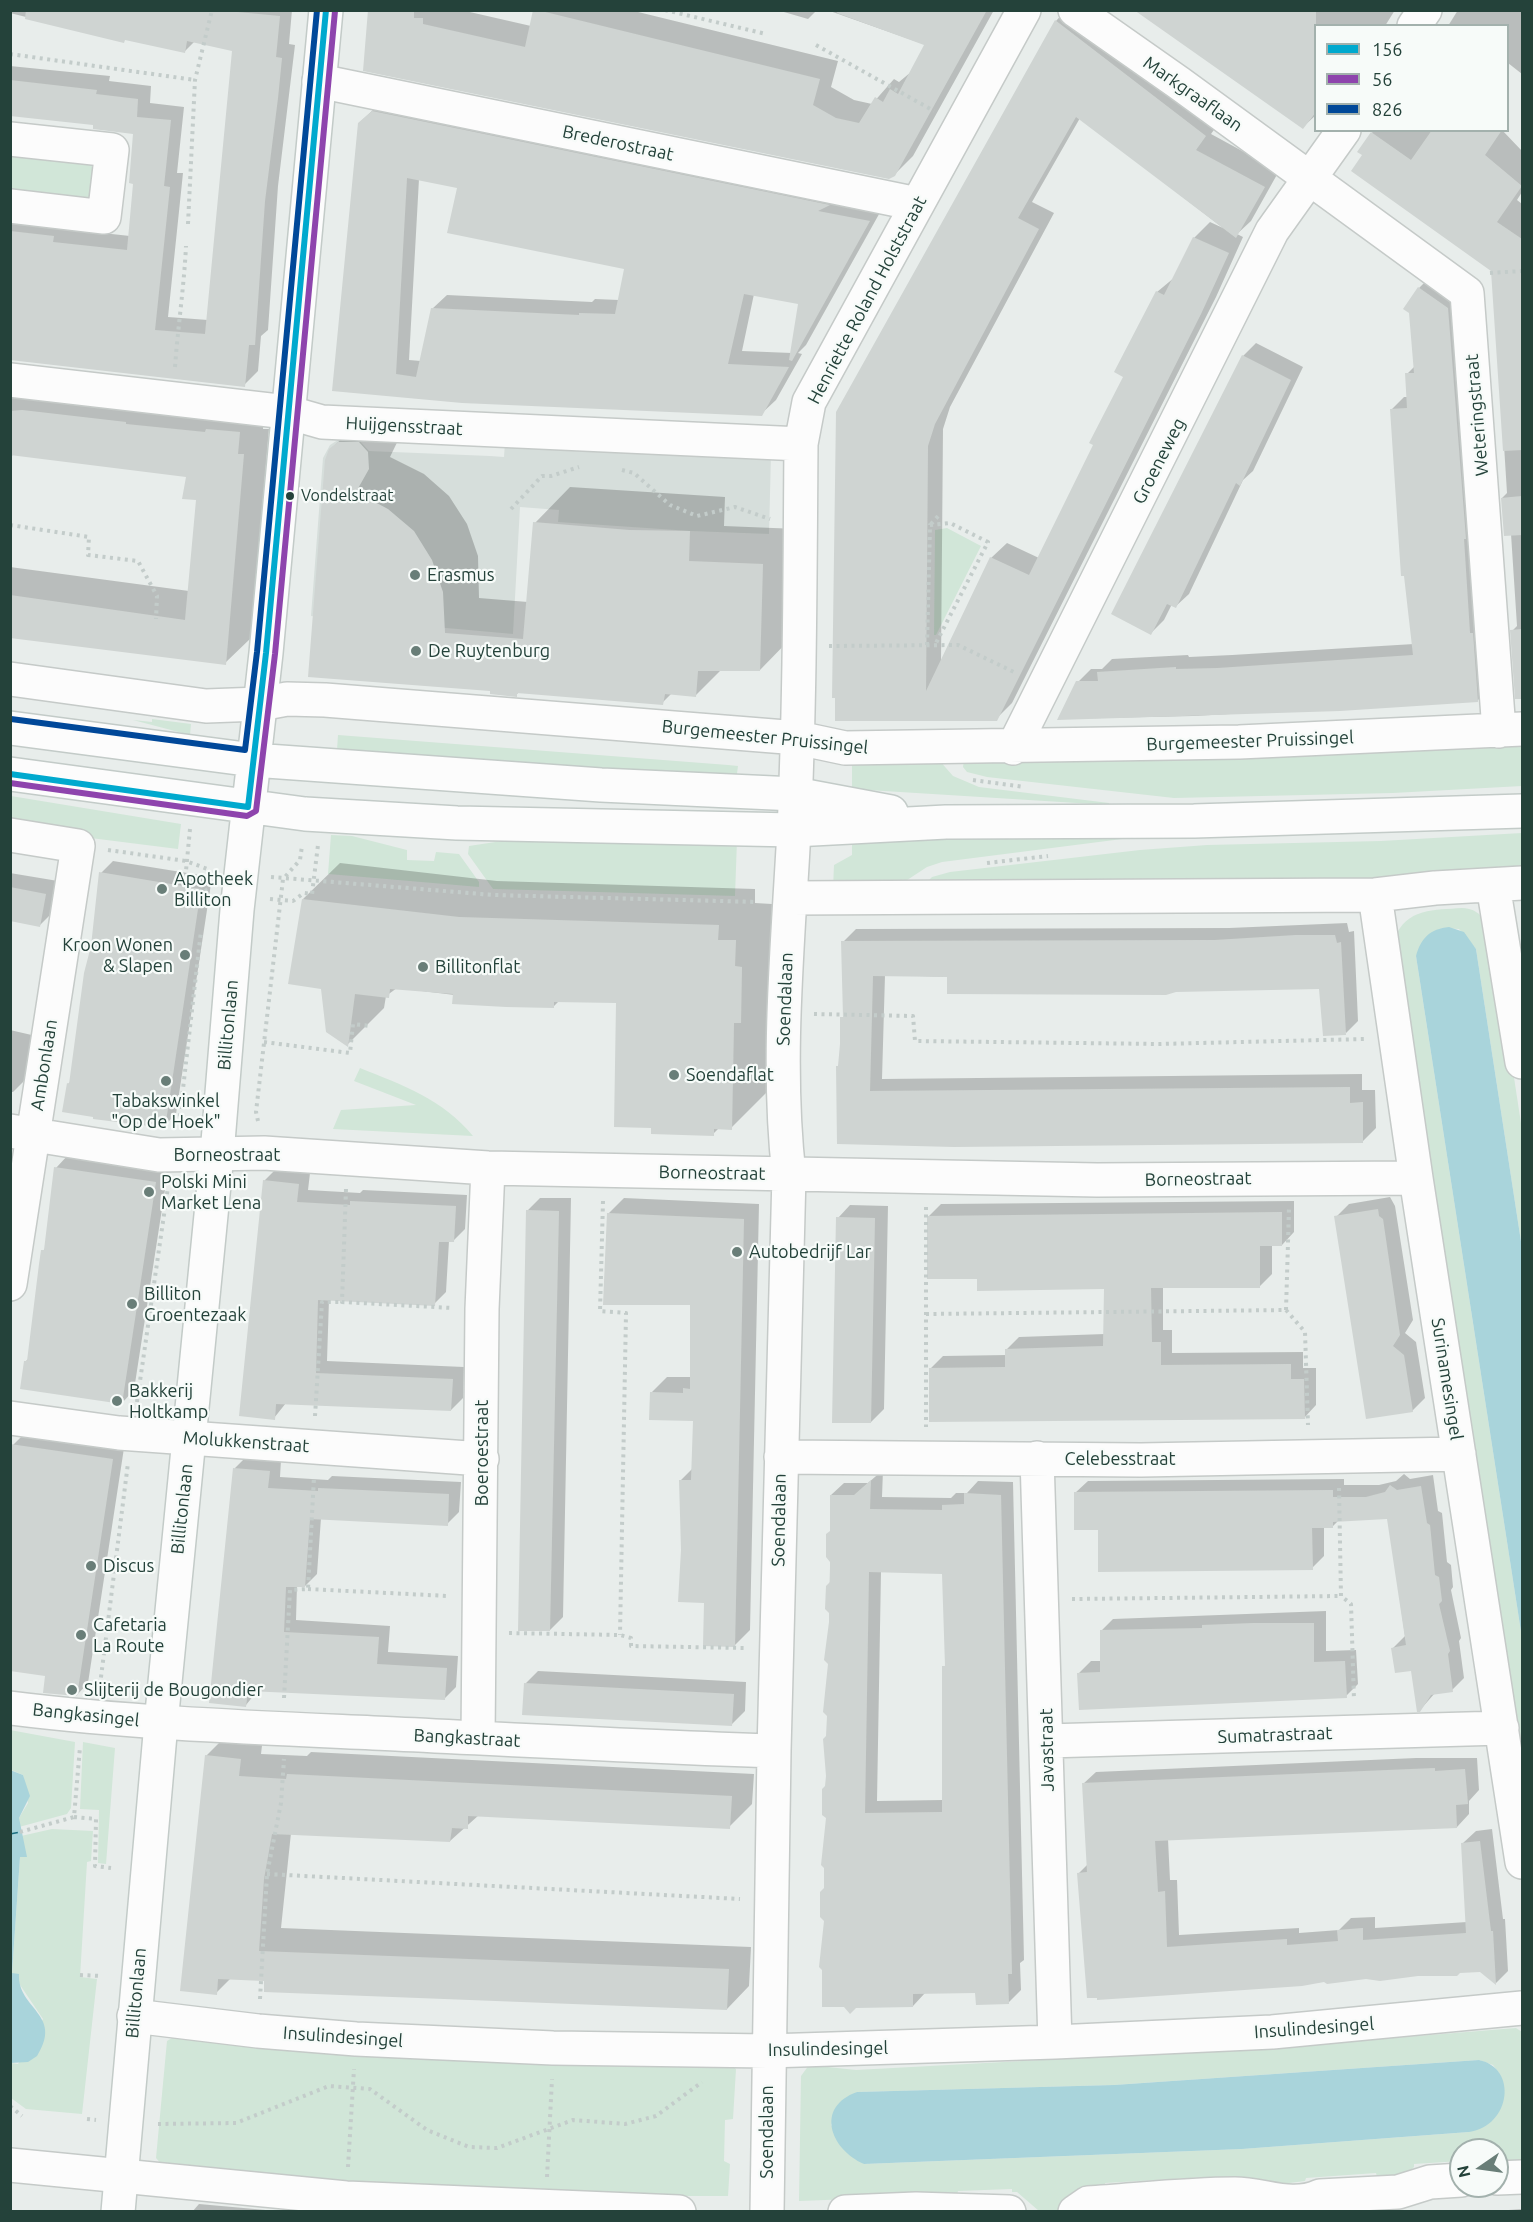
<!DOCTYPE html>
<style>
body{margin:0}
#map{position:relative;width:1533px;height:2222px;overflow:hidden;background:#e8edeb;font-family:Ubuntu,sans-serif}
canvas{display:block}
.frame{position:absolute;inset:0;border:12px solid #24423a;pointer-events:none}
.legend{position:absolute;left:1314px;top:24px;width:195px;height:108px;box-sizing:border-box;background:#f7fbf9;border:2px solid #a3b1ad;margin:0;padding:8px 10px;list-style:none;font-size:18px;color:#24423a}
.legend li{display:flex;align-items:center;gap:12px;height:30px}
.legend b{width:30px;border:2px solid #a3b1ad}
.north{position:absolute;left:1449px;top:2138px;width:60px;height:60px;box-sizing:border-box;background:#f7fbf9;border:2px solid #a3b1ad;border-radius:50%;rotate:257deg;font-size:16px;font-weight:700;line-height:24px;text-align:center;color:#24423a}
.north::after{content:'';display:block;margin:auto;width:21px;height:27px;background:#697e78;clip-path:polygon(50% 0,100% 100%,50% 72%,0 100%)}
</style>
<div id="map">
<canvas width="1533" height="2222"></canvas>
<div class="frame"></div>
<ul class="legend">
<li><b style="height:8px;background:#00a9ce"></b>156</li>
<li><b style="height:8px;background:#8e44ad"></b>56</li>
<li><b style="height:8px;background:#004899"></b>826</li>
</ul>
<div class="north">N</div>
</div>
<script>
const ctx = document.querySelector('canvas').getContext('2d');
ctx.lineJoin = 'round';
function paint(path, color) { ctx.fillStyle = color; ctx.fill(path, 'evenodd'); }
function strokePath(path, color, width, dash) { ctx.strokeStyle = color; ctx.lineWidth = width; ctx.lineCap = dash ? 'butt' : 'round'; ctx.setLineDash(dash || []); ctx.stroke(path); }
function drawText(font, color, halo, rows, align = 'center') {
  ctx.font = font + ' Ubuntu,sans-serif'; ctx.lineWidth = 4.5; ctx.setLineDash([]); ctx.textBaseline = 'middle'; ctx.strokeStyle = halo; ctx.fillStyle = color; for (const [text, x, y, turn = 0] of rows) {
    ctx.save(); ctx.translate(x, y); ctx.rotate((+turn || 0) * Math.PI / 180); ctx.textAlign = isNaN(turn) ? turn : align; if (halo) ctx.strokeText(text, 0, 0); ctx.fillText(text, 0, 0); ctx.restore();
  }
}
paint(new Path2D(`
 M341 438 359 440 369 451 490 456 504 457 505 442 771 454 769 534 690 531 558 522 559 510 520 507 513 634 311 616 323 458 330 445Z`), '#d6dedb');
paint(new Path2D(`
 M11 151 82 159 92 166 98 177 90 200 11 197Z
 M947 528 981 546 936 635H934L935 530Z
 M152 719 191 724 190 735 133 720 152 722Z
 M338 735 728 765 738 766 736 781 337 750Z
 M1522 739V786L1393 793 1174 798 987 777 967 772 963 767 964 760Z
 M852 757 939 760 953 776 979 787 1109 803V805L852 789Z
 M11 796 181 824 178 849 11 828Z
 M1522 833V872L1321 886 926 883 932 877 950 872 1140 850 1207 845 1381 841Z
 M331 835 352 836 407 850V860L434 861 436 852 459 854 479 882V887L328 874Z
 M535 836 737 840 735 896 493 889 468 854 469 846Z
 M1138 837 942 862 927 867 898 886 833 888 834 865 852 855V840Z
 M1462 908C1480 909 1484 919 1492 933L1522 1130V1248L1476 949 1459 929 1442 928 1416 956 1522 1638V1776L1395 938C1406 908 1435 910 1462 908Z
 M360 1068C402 1085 443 1099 473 1136L333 1129 341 1110 416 1105 354 1081Z
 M10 1730 75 1742 71 1808 67 1814 19 1827V1818L28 1803 23 1775 11 1770Z
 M83 1742 115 1748 106 1864 98 1863 99 1810 80 1809Z
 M52 1829 93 1831 91 1861 87 1862 80 1977 97 1979 82 2114 26 2109 11 2098V2063L18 2064 43 2019 12 1973 20 1857H26L21 1836Z
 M1516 2028 1522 2032V2162L1497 2159V2150H1461V2161L1414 2164V2167L1398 2184 1377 2177 1376 2173 1306 2178 1305 2181 1266 2186 1208 2180 1207 2177 1105 2183V2187L1078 2189 1057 2210 1039 2211 1017 2192H1012V2189L958 2191 957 2195 799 2201 801 2076 809 2065 856 2070 1282 2047ZM1479 2060 1493 2065 1499 2073 1469 2132 1242 2149 864 2164 831 2125 838 2105 857 2092 1114 2085Z
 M177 2035 730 2064 736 2069 733 2119 725 2120 724 2161 730 2164 728 2196H557L352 2184 163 2166 156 2158 167 2041Z`), '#d1e6d8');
paint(new Path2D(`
 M1449 927 1464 932 1476 949 1522 1248V1638L1416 956C1421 938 1430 929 1449 927Z
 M10 1770 23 1775 30 1796 19 1818 27 1857H20L12 1973 19 1974C17 2009 64 2014 37 2056L28 2062 10 2063Z
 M1479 2060C1518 2068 1511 2126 1469 2132L1242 2149 864 2164C830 2149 815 2107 857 2092L1114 2085Z`), '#a9d4db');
paint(new Path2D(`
 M10 10H292L289 44 295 45 278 186 268 330 261 336 258 371 244 385 10 359V217L66 229 130 236 135 182V133L95 124 10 114V66L110 76 109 81 151 86 150 103 184 107 177 173H183L168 317 208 320 233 49 195 41 185 51 26 17 10 13Z
 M370 10H461L531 26 535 10H630L838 61 831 87 854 100 872 104 894 79 899 82 911 72 926 45 827 10H994L913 156 894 175Z
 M777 10H817L808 19Z
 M1066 10 1221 120 1211 134 1279 171 1251 221 1237 234 1243 237 1216 297 1012 703 996 719 836 696 1056 21ZM1080 118 1223 228 1210 222 1194 238 1175 277 1157 292 1125 376 1095 445 1039 558 1007 543 991 558 941 663 943 429 950 407 1054 213 1032 202Z
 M1137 10H1395L1385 26H1316V115L1303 127Z
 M1458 10H1522V74L1508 63V26H1448Z
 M374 109 883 207 806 345 798 353 802 354 776 400 761 414 334 390 359 123ZM419 179 459 187 626 268 619 300 595 299 592 302 447 295 432 309 421 361 409 360ZM754 294 800 303 792 353 742 351Z
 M1374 130H1502L1522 151V192L1517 200 1522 204V697L1517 698 1512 631 1517 626 1511 534 1502 498 1507 493 1493 270 1359 151Z
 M1432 275 1460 295 1490 688 1477 701 1193 716 1059 719 1078 682 1091 669H1102L1112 659 1188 655 1189 657 1232 655 1414 644 1391 410 1404 397H1408L1407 374 1415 366 1419 288Z
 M1256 343 1303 367 1253 471 1243 480 1189 594 1176 606 1172 604 1164 620 1151 633 1243 356Z
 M10 382 265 407 263 429H269L251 638 225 663 10 636V567L189 591 198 499 188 476 17 454 10 456Z
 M375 407 395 408 400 412 405 426 390 457 424 474 449 496 467 524 478 556 479 598 528 602 535 523 570 487 725 497 724 526 798 529 795 634 760 670H721L696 695 672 693 662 703 519 692 516 695 492 690 310 676 335 445Z
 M113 861 212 877 176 1114 164 1126 68 1084 71 1081 92 946 101 873Z
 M340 863 497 881 755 889V903L772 904 768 1091 731 1128H719L713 1134 652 1127 618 1001 560 1000 553 1007 397 988 386 996 384 1008 347 1045 322 988 303 899Z
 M10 873 58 881 53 912 40 925 10 920Z
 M1347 923 1349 932 1354 931 1358 1021 1346 1033 1320 988 885 975 882 1079 1362 1074V1090H1375L1376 1128 1363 1141 839 1142 837 1067 840 1064 842 1018 845 1015 843 942 856 929 1229 928Z
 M10 1030 36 1036 26 1079 13 1092H10Z
 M68 1155 168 1170 134 1390 122 1403 26 1361 29 1358 43 1251 46 1247 56 1168Z
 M276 1169 310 1173 308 1190 360 1193 363 1190 467 1195 465 1229 453 1241H449L446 1292 434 1304 329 1299 327 1361 464 1367 463 1398 451 1410 286 1403 274 1418 264 1181Z
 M1390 1197 1395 1206 1413 1320 1405 1333 1416 1342 1425 1398 1412 1411 1336 1217 1349 1204Z
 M540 1198H571L563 1617 550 1630 527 1211Z
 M624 1198 759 1204 750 1630 734 1646 706 1601 682 1550 681 1480 693 1468 694 1420 651 1393 667 1377H692L691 1304 608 1214Z
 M1294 1201V1232L1282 1245H1272V1274L1260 1286 1163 1287V1330H1172V1353L1303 1352V1368H1316V1405L1304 1418 930 1369 943 1356 1007 1355V1349L1019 1337 1105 1334V1288L979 1277 929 1216 941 1204Z
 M850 1205 888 1206 884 1409 871 1422 838 1218Z
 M25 1433 124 1448 88 1683 77 1695 47 1676 13 1445Z
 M247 1456 281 1460 280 1477 328 1480 332 1476 461 1482 459 1512 447 1524 321 1518 317 1574 305 1586 297 1585 296 1620 390 1626 388 1652 458 1656 456 1687 444 1699 258 1690 246 1705 235 1468Z
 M883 1470 882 1497 951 1498 956 1493H967L978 1481 1013 1482 1024 1960 1020 1963 1021 1990 1008 2003 977 1991 925 1993 913 2006 825 1920 831 1495 844 1483H868ZM881 1571 944 1573 946 1664 944 1667 943 1800 877 1801Z
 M1404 1474 1410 1479 1433 1475 1438 1511 1442 1513 1447 1562 1451 1565 1453 1587 1451 1590 1461 1638 1459 1641 1464 1678 1452 1690 1435 1693 1420 1710 1412 1669 1393 1648 1405 1636 1388 1517 1339 1520 1332 1527H1324V1556L1312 1568 1100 1529 1075 1493 1088 1481 1344 1479V1485H1379L1396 1481Z
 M1326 1611V1651L1356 1650 1358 1684 1346 1696 1079 1673 1091 1661H1102L1101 1631 1113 1619Z
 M538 1671 746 1682 745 1711 732 1724 525 1684Z
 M229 1733 263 1737 261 1754 307 1756 311 1752 754 1774 752 1804 729 1827 479 1815 450 1841 291 1833 281 1928 751 1947 749 1986 727 2009 231 1978 216 1993 206 1756Z
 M1416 1758H1477L1479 1790 1469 1801V1814L1457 1827 1168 1839 1170 1880H1177L1179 1935 1299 1928V1933L1339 1930 1351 1918 1375 1917V1928L1467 1922 1463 1843 1476 1831 1492 1829 1503 1919H1505L1508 1971 1496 1983 1480 1970 1098 1999 1079 1873 1088 1864 1083 1784 1096 1772Z
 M199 2204 288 2212H192Z
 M1522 2209V2212H1482Z`), '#0003');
strokePath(new Path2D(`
 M10 1834 20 1832`), '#1c6f80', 1.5, [8, 6]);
paint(new Path2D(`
 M26 10H216L280 16 276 57 282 58 278 98 265 201 255 345H249L245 387 10 360V231L54 236 53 242 127 250 133 184 129 183 133 134 93 129V125L10 116V80L97 90 96 94 138 99 137 117 171 120 164 186 170 187 155 330 205 334 232 51 187 41 185 53 125 40 124 43 25 19Z
 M368 10H414V18H423V24L525 47 533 10H537L820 79 813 105 836 118 859 123 875 97 883 102 890 89 898 94 924 45 837 13 838 10H987L895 176 889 179 363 71Z
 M1134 10H1316V112L1303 129Z
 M1055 20 1206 136 1196 150 1265 187 1236 238 1076 117 1018 218 1039 229 935 424 928 446 926 691 990 557 1029 575 1093 445 1089 443 1123 377 1114 372 1156 291 1164 295 1193 237 1229 253 1201 314 997 721H835V698H832L836 412Z
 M372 111 830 205 818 211 870 221 792 361 789 360 798 304 744 294 728 364 789 367 762 416 462 403 332 391 358 123ZM407 178 457 188 447 233 624 269 615 314 579 313V315L431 308 416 377 396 374Z
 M1432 130H1502L1485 155 1522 186 1497 222 1522 239V450L1503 451 1491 271 1351 171 1362 155 1357 152 1371 132 1411 160Z
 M1418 287 1448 308 1466 539H1464L1470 633H1473L1478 702 1340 711 1057 720 1076 681H1098L1097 672 1176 667V669L1218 668 1413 655 1404 576H1401L1390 409 1407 408 1405 373H1414L1409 313 1403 309Z
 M1242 355 1291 380 1240 486 1236 483 1176 608 1167 604 1151 635 1111 614Z
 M22 410 126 422V424L205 432 206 429 240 432 238 454H244L226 665 10 638V595L185 620 196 500 182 499 186 477 10 455V411Z
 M338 442H359L368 452 369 469 356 492 388 509 414 531 432 560 443 592 445 633 523 639 533 522 629 530 690 531 689 561 763 564 760 671H698L696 697 665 694 663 705 517 693V697L490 694V691L308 677 325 460 329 449Z
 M1522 496V535L1504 536 1501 498Z
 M1522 629V699H1515L1510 630Z
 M99 872 201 889 165 1128 93 1119V1117L62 1112 67 1083 69 1084 84 973 91 946Z
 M10 887 46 894 40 927 10 921Z
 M302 899 459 917 719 925 718 940H736L735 966 742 967 741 1023H734L732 1130 714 1129V1136L651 1134V1128L614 1127 616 1003 554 1002V1008L506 1007 452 1004 453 994 390 989 389 998 355 994 348 1047 326 1032 321 989 288 984Z
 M1296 935H1335L1337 943 1341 942 1346 1035 1323 1036 1319 989 1176 992 1166 995 947 994V977L873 976 870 1091 1350 1087V1103L1363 1102V1143L954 1147 837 1144 836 1066H838L840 1044V1017H843L841 941 1215 940Z
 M54 1167 156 1182 122 1404 20 1389 24 1361H27L39 1264 41 1250H44Z
 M263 1180 299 1184 297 1202 350 1205V1201L456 1206 454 1242H439L435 1306 318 1300 316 1373 453 1379 451 1411 276 1404 275 1420 239 1416Z
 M1378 1209 1379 1216 1383 1219 1400 1335 1393 1346 1404 1355 1413 1412 1366 1419 1334 1216Z
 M526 1210 559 1211 550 1631H518Z
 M1282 1212V1246H1260V1288H1151L1152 1342H1161V1365L1291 1364V1379H1304L1305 1419 929 1422V1368L1005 1367V1349L1103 1346 1104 1289 977 1291V1279H927V1216Z
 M607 1213 744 1219 735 1647 703 1646 704 1603 678 1602 681 1550 679 1480H691L693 1421 649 1420 650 1392 683 1393V1388L690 1389V1305H603Z
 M836 1217 875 1218 871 1423H832Z
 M10 1444 113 1459 77 1696 43 1693 45 1676 10 1671Z
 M233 1468 270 1471 268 1488 318 1491V1488L449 1494 448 1526 310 1519 305 1587H286L284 1632 379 1637 377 1664 447 1668 445 1700 248 1691 246 1707 209 1703Z
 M871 1480 870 1509 942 1510V1505L964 1504V1493L1001 1495 1012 1974H1008L1009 2004 976 2005 975 1993 913 1994V2007L856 2008 850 2014 844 2007H822V1970L819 1967 824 1921 820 1917V1892L824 1888V1868L821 1865 826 1818 822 1815V1789L825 1786 826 1776 823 1739 826 1736 827 1716 823 1712 828 1664 824 1660 829 1622V1613L825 1609 826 1586 830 1582V1562L826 1557V1534L830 1531V1495H854ZM869 1572 942 1574 945 1666H942V1812L865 1813Z
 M1390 1485 1397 1490 1421 1486 1427 1523 1430 1525 1435 1575 1439 1577 1442 1601 1439 1604 1450 1651 1448 1654 1453 1692 1431 1695 1420 1712H1417L1411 1671 1395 1673 1391 1648 1406 1645 1387 1519 1333 1522V1528H1312L1313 1570 1098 1572V1530H1074V1492L1333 1490V1497H1366L1385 1492Z
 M1253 1623H1314V1662L1345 1661 1347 1698 1079 1710 1077 1673 1100 1672V1630L1202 1628V1625Z
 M524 1683 734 1694 732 1726 522 1715Z
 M205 1755 241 1759 239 1776 286 1779 287 1774 732 1796 730 1829 468 1816V1829L452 1828 450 1842 272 1834 264 1879 259 1951 729 1969 727 2010 264 1992V1981L218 1979 217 1995 180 1991Z
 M1435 1768V1771L1465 1769 1468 1804 1456 1805 1457 1828 1155 1841 1158 1892 1165 1891 1167 1947 1287 1939V1945L1338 1941 1337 1930 1363 1928V1940L1466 1933 1461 1843 1480 1841 1491 1931H1493L1496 1985 1480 1972 1460 1973 1457 1976H1418L1380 1981 1366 1979 1327 1984 1324 1982 1302 1986 1172 1995 1097 2000V1998H1087L1077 1873 1087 1872 1082 1783Z`), '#cfd4d2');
const street = new Path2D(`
 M1075 10 1179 83 1467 293 1499 731
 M1414 26 1425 10
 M319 81 917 204
 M10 139 112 150 104 217 10 206
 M10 380 287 412 322 422 801 444
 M10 679 206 706 260 704 287 699 325 700 798 738 845 748 1239 742 1522 729
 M1013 748 1272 231 1344 130
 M10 835 78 846 10 1284
 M1493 885 1522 1062
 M1375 895 1416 1178 1522 1862
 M790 898 1375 895 1435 888 1522 883
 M10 1131 159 1155 264 1153 488 1168 1097 1180 1416 1178
 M10 1418 119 1433 482 1459
 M781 1457 1141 1460 1459 1454
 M1037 1458 1055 2042
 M10 1708C139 1724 267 1728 396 1734 522 1740 648 1747 774 1751
 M478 1738 482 1309 488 1168
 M1047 1741 1502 1728
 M134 2016 258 2031 356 2039 553 2048 768 2051 1055 2042 1272 2032 1522 2008
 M10 2165 346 2198 679 2212
 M1497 2178 1522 2177
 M767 2212 774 1751 789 1175C776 1060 788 945 794 830 800 701 800 573 801 444L809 402 1024 10
 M845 2212 916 2209 1009 2212
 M1075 2212 1088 2203C1136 2200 1186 2194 1235 2194 1264 2194 1291 2209 1320 2196L1398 2192 1430 2182 1461 2180`);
const secondary = new Path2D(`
 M10 728 253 760 601 785 795 794 891 812
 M10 774 305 814 457 823 794 830 946 822 1194 821 1522 811
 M118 2212 161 1723 217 1154 237 910 266 653 326 10`);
strokePath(street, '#c5cac8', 36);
strokePath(secondary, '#c3cbc8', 36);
strokePath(new Path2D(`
 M665 10 766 34
 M816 45 934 111
 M10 54 195 80
 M188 224 195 80 212 10
 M1490 273 1522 271
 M175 367C178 326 184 287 186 246
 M622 470 634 473 670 505 697 516 735 507 770 519
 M511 509 542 476H551L579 467
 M931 524 941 513
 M10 525 89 537 88 555 138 561 157 596 156 619
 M927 645 930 525 950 523 988 542 935 645
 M829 646 958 645 1016 673
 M973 780 1025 787
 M190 829 185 881 200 883 207 892
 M108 850 186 861 210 870
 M987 863 1048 856
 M271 877 494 895 757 902
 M270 899 293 901 304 893 312 894 318 845
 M814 1014 913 1016 915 1041 1159 1044 1365 1039
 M264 1042 350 1053 353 1024 370 1026
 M258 1121 256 1112 283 879 300 860 302 846
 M179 1124 201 931
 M346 1189 342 1302 452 1308
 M603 1201 600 1311 626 1313 620 1635
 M926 1207V1427
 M1286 1310 1305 1332 1308 1425
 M926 1314 1286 1310 1289 1209
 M137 1402 168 1187
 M315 1416 322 1302H342
 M1339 1488 1341 1596 1351 1604 1354 1700
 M308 1589 448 1596
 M1072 1599 1341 1596
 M509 1633 620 1635 631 1638V1646L745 1648
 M100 1685 128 1463
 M284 1698 290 1590 308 1589 314 1477
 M74 1817 96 1819 95 1866 111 1868
 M20 1832 74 1817 80 1747
 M267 1874 740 1899
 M80 1975 101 1976
 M260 1999 267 1874 281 1803 284 1759
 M10 2106 22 2116
 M87 2119 96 2120
 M158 2124 236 2123 329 2086 370 2089 427 2130 469 2147 497 2148 573 2120 625 2124 656 2116 702 2082
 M348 2167 354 2069
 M547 2177 552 2079`), '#c3ccca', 4, [3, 4.5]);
strokePath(street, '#fcfcfc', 33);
strokePath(secondary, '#fcfcfc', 33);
strokePath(new Path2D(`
 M10 774 248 807 266 653 326 10`), '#00a9ce', 6);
strokePath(new Path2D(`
 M10 783 247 816 256 811 275 654 335 11`), '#8e44ad', 6);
strokePath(new Path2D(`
 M11 719 245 750 257 652 317 10`), '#004899', 6);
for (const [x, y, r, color] of [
 [290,496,5,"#24423a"],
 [415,575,6,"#697e78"],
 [416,651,6,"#697e78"],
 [162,889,6,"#697e78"],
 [185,955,6,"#697e78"],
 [423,967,6,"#697e78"],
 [674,1075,6,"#697e78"],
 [166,1081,6,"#697e78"],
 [149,1192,6,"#697e78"],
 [737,1252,6,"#697e78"],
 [132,1304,6,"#697e78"],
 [117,1401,6,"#697e78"],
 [91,1566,6,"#697e78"],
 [81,1635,6,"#697e78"],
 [72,1690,6,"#697e78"]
]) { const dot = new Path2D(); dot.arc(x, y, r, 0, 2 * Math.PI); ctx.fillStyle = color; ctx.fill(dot); strokePath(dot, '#f7fbf9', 2); }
drawText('16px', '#24423a', '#f7fbf9', [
 ["Vondelstraat",301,496]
], 'left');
drawText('18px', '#24423a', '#f7fbf9', [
 ["Markgraaflaan",1193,94,35],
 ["Brederostraat",618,143,12],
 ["Henriette Roland Holststraat",867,300,-62],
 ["Weteringstraat",1477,415,-95],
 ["Huijgensstraat",404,426,3],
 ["Groeneweg",1159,461,-63],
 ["Burgemeester Pruissingel",765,737,6],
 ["Burgemeester Pruissingel",1250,741,-2],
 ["Soendalaan",785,999,-88],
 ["Billitonlaan",228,1025,-85],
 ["Ambonlaan",44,1065,-81],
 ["Borneostraat",227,1155],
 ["Borneostraat",712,1173,1],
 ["Borneostraat",1198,1179,-1],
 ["Surinamesingel",1447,1379,81],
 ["Molukkenstraat",246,1442,4],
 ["Boeroestraat",482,1453,-90],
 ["Celebesstraat",1120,1459],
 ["Billitonlaan",182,1509,-84],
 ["Soendalaan",779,1520,-89],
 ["Bangkasingel",86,1715,6],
 ["Sumatrastraat",1275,1735,-2],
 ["Bangkastraat",467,1738,3],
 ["Javastraat",1047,1750,-91],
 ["Billitonlaan",136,1993,-85],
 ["Insulindesingel",1314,2028,-4],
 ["Insulindesingel",343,2037,4],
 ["Insulindesingel",828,2049,-1],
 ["Soendalaan",767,2132,-90]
]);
drawText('18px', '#24423a', '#f7fbf9', [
 ["Erasmus",427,575],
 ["De Ruytenburg",428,651],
 ["Apotheek",174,879],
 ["Billiton",174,900],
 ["Kroon Wonen",173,945,"right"],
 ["& Slapen",173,966,"right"],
 ["Billitonflat",435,967],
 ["Soendaflat",686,1075],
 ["Tabakswinkel",166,1101,"center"],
 ["\"Op de Hoek\"",166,1122,"center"],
 ["Polski Mini",161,1182],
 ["Market Lena",161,1203],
 ["Autobedrijf Lar",749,1252],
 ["Billiton",144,1294],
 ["Groentezaak",144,1315],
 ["Bakkerij",129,1391],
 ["Holtkamp",129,1412],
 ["Discus",103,1566],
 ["Cafetaria",93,1625],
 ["La Route",93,1646],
 ["Slijterij de Bougondier",84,1690]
], 'left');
</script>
